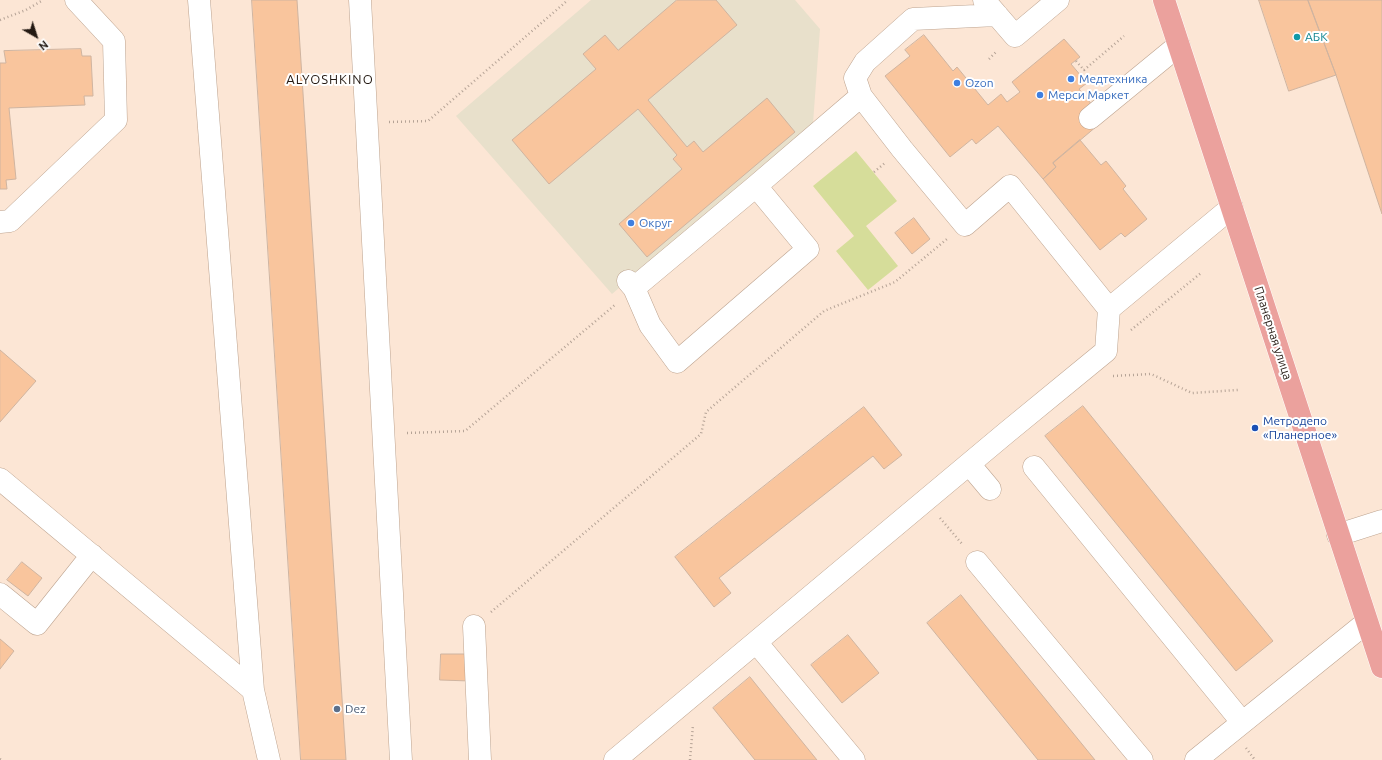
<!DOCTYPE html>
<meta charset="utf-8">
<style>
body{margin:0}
#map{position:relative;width:1382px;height:760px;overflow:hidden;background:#fce6d5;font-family:Ubuntu,sans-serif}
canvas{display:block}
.north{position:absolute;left:16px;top:16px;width:40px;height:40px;-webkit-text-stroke:3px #fff;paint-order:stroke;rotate:141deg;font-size:11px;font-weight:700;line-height:16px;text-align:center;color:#231912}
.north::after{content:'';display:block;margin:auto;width:14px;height:18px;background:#231912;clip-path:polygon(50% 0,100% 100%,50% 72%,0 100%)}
</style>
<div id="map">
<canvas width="1382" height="760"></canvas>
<div class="north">N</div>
</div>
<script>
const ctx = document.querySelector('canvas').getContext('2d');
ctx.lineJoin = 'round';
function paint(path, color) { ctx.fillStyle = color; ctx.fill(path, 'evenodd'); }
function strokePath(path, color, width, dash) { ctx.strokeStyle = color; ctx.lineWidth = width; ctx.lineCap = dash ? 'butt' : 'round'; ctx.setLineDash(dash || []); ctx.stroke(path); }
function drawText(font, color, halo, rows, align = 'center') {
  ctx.font = font + ' Ubuntu,sans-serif'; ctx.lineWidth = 4; ctx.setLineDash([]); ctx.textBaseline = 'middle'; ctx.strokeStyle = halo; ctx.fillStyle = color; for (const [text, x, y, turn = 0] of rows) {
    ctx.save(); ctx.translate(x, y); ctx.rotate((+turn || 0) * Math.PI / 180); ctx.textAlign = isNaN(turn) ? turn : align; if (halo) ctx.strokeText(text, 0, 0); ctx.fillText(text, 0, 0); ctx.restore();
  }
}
paint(new Path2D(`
 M591 0H795L820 29 813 123 612 294 456 116Z`), '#e8e0cb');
paint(new Path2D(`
 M856 151 897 201 866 226 898 266 868 290 836 251 854 236 813 186Z`), '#d6dd9a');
const building = new Path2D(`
 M252 0H297L346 760H301Z
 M677 0H716L737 25 648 100 687 147 694 141 703 152 767 98 795 132 647 257 619 224 682 169 673 159 677 155 638 109 549 184 512 140 596 69 583 54 605 35 618 50Z
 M1259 0H1308L1336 75 1289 91Z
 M1308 0H1382V214L1336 75Z
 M924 35 953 71 957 67 988 105 1001 94 1007 102 1020 92 1012 82 1064 39 1080 57 1071 64 1087 83 1079 89 1093 106 1097 126 1053 163 1056 167 1043 179 998 126 976 144 972 139 950 157 885 76 910 56 905 50Z
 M81 49 82 56H91L93 96H84L85 105 9 108 16 179 6 180 7 189H0V63H6L4 51Z
 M1080 140 1101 165 1106 161 1126 186 1123 189 1147 219 1125 237 1121 233 1100 250 1043 179 1056 167 1053 163Z
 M914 218 930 239 912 254 895 233Z
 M0 350 36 381 0 422Z
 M1083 406 1273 641 1236 671 1045 436Z
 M864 407 902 455 884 469 873 456 719 578 731 593 714 607 675 557Z
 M22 562 42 578 28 596 7 580Z
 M961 595 985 625 1095 760H1038L927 623Z
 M848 635 879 673 842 703 811 665Z
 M0 639 14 651 0 669Z
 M441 654H471L470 681 440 680Z
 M750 677 774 707 817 760H755L713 708Z`);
paint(building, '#f9c59d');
strokePath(building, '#cfb4a0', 1);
const minor = new Path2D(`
 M199 0 253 690 269 760
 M360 0 401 760
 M984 0 1015 36 1058 0
 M1090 118 1179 45
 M0 222 10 221 116 120 114 41 76 0
 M628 281 634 288 756 186 861 96
 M634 288 650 325 677 362 808 249 756 186
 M1109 309 1232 207
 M969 464 990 489
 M1034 467 1242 722
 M0 479 253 690
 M1338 535 1382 521
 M977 562 1142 760
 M0 594 37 624 92 555
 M474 626 480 760
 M756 642 854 760
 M615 760 1006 433 1106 351 1109 309 1010 186 965 225 902 149 861 96 855 78 865 62 913 19 997 15
 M1196 760 1367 622`);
const major = new Path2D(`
 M1164 0 1382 667`);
strokePath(minor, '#bda38f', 23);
strokePath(major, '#fff', 23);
strokePath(new Path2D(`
 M0 20 26 10 43 0
 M989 59 997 51
 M1076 61 1084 70 1124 36
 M389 122 428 121 568 0
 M874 172 885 163
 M1131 330 1201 273
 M1113 376 1151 374 1192 393 1238 390
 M407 433 465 431 616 304
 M940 518 963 545
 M491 612 701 434 706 412 824 311 895 282 947 239
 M1246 748 1255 760
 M0 759 2 760
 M690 760 693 725`), '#b5a396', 2.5, [1, 3]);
strokePath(minor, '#fff', 22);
strokePath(major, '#eba19d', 22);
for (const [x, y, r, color] of [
 [1297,37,4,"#0f9aa8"],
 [1071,79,4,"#3f7fe0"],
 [957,83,4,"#3f7fe0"],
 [1040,95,4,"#3f7fe0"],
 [631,223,4,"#3f7fe0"],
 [1255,428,4,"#1a4fb4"],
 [337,709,4,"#5c6f8a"]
]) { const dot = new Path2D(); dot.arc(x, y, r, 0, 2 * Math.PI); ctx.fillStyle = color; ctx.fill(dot); strokePath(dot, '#fff', 1.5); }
drawText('12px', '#0d838f', '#fff', [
 ["АБК",1305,37]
], 'left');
drawText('12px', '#366cbe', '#fff', [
 ["Медтехника",1079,79],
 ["Ozon",965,83],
 ["Мерси Маркет",1048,95],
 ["Округ",639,223]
], 'left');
drawText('12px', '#231912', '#fff', [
 ["Планерная улица",1273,333,72]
]);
drawText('12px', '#164399', '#fff', [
 ["Метродепо",1263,421],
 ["«Планерное»",1263,435]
], 'left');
drawText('12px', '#4e5e75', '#fff', [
 ["Dez",345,709]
], 'left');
ctx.letterSpacing = '1px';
drawText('13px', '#231912', '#fff', [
 ["ALYOSHKINO",330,80]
]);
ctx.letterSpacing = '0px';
</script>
